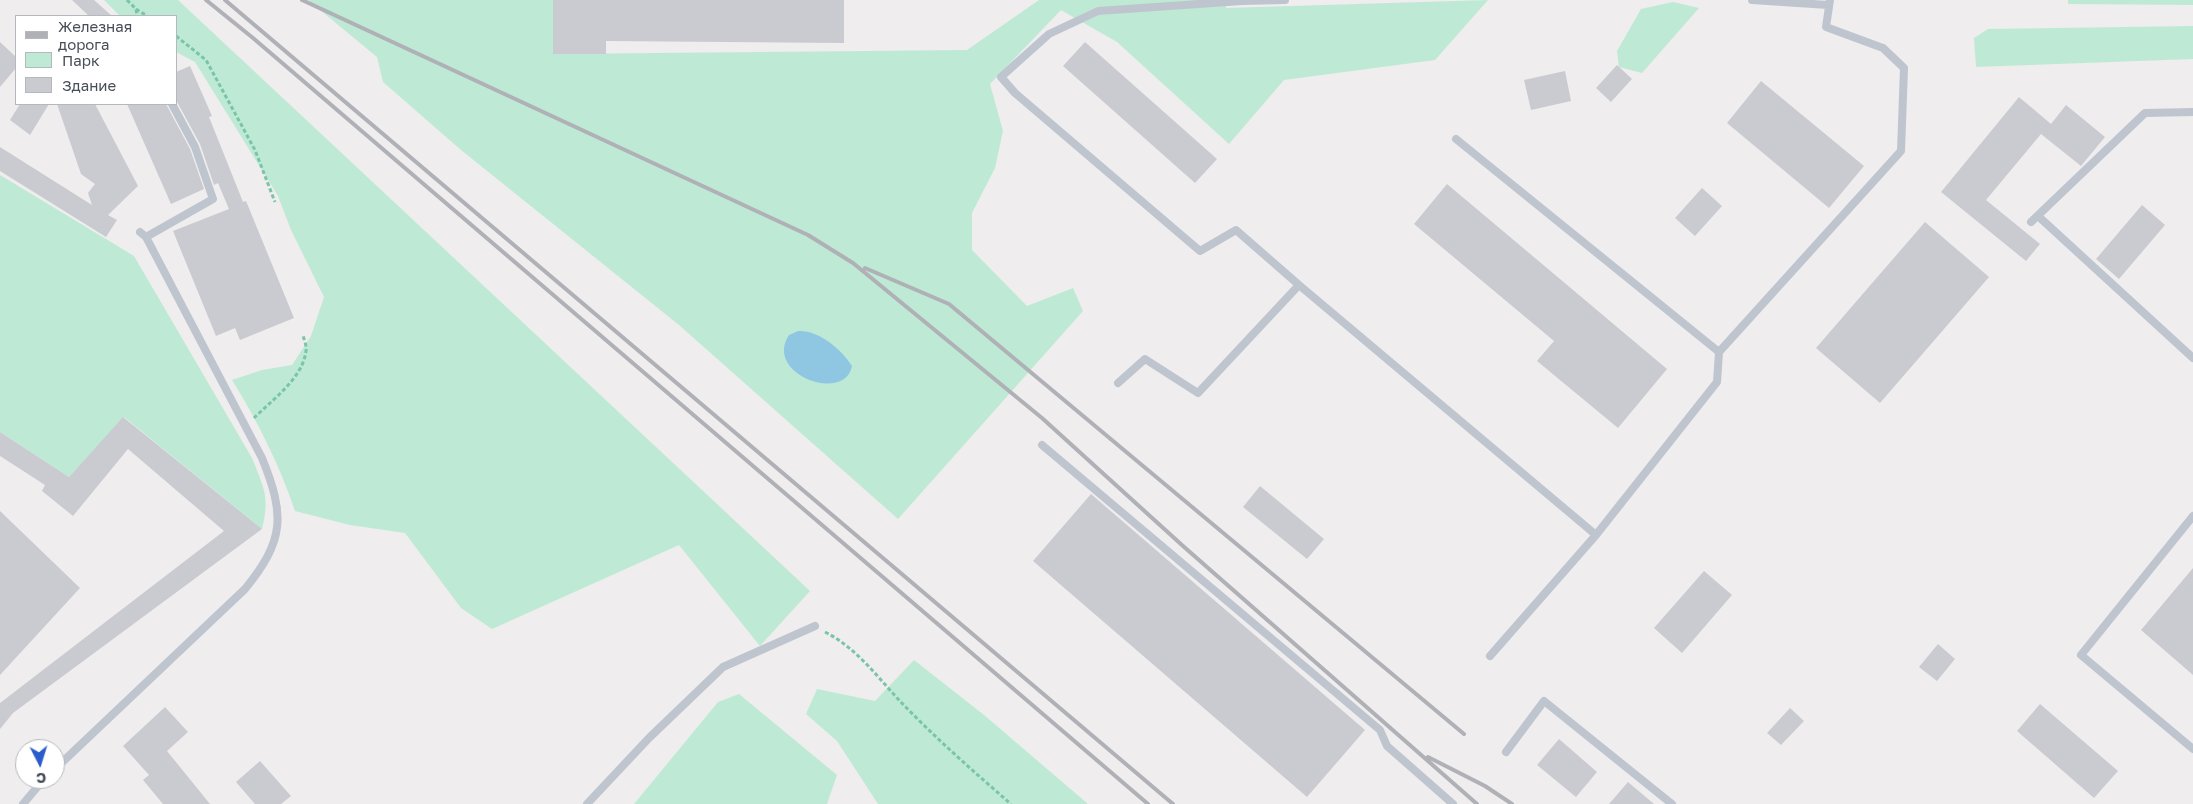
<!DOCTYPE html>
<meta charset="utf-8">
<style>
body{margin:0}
#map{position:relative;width:2193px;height:804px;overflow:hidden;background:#efeded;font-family:"Golos Text",sans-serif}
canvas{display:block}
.legend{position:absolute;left:15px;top:15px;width:162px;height:90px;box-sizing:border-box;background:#fff;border:1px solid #b5b8bc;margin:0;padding:6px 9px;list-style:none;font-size:15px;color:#474e58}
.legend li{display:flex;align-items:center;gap:10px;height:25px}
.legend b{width:25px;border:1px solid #b5b8bc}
.north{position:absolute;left:15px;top:739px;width:50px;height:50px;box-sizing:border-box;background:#fff;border:1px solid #b5b8bc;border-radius:50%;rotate:175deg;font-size:14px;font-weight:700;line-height:20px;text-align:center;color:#474e58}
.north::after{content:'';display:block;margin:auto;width:18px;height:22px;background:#2a5ccc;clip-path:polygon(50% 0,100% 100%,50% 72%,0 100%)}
</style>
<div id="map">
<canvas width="2193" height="804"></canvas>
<ul class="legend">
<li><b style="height:6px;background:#afb1b6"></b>Железная дорога</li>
<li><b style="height:14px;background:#beead5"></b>Парк</li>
<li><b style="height:14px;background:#cacbd1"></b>Здание</li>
</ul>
<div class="north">С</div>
</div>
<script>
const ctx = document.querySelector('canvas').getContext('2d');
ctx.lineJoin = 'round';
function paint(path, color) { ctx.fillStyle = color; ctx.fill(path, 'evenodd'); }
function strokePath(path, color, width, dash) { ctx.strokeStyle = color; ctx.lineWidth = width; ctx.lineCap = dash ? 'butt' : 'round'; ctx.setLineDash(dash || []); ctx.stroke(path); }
paint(new Path2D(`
 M104 0H178L810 591 760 646 679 545 492 629 461 608 405 533 350 525 295 511C279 464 258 422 232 380L262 370 292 365 311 336 324 297 291 230 278 196 195 62 176 52V16H120Z
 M308 0H553L554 54 967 50 1039 0H1227L1226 8 1488 0 1435 60 1284 80 1229 144 1117 42 1061 10 990 84 1003 131 995 168 972 213V250L1027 306 1073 288 1083 311 898 519 679 325 461 150 383 82 377 57Z
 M2068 0H2193V5L2068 4Z
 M1673 2 1699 8 1642 73 1619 67 1617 51 1641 9Z
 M2193 26V59L1976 67 1974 38 1988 29Z
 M0 175 134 256 252 458C264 488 270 497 262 529L124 417 69 477 0 432Z
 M914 660 984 715 1088 804H878L837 741 806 714 817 689 875 701Z
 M739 694 837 775 827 804H634L718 702Z`), '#beead5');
paint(new Path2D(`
 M798 331C819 330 841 349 852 366 845 404 763 374 789 335Z`), '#8fc7e3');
paint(new Path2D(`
 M72 0H94L112 16H89Z
 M553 0H844V43L606 41V54H553Z
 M0 42 16 57V68L0 87Z
 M1085 42 1217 159 1195 183 1063 66Z
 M1617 65 1632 79 1611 102 1596 88Z
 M190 66 212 116 209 117 243 202 246 201 294 318 240 340 235 328 216 336 173 231 229 209 218 183 214 185 200 144 176 100V72Z
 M1565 71 1571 101 1531 110 1524 80Z
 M1761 81 1864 166 1829 208 1727 123Z
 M2019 97 2051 124 2066 105 2105 137 2081 166 2041 134 1986 200 2040 244 2026 261 1941 192Z
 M20 104H49L30 135 10 120Z
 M57 104H95L138 186 108 215 117 220 106 237 0 171V147L92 205 88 193 95 184 81 174Z
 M127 104H166L190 149 204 189 171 204Z
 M1447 184 1667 369 1618 428 1537 361 1554 341 1414 224Z
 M1702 188 1722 206 1695 236 1675 218Z
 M2142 205 2165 225 2119 279 2096 259Z
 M1925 222 1989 277 1880 403 1816 348Z
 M123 417 262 529 13 713 0 729V703L224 531 128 449 73 516 42 491 45 485 0 456V432L69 477Z
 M1260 486 1324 539 1307 559 1243 507Z
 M1091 494 1365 730 1307 797 1033 561Z
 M0 511 80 588 0 675Z
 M2193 568V675L2141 630Z
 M1704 571 1732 595 1682 653 1654 628Z
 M1938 644 1955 659 1937 681 1919 667Z
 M2040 704 2118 771 2094 798 2017 731Z
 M165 707 188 732 167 751 210 804H163L143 780 149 775 123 746Z
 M1790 708 1804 721 1781 745 1767 733Z
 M1559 739 1597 772 1576 797 1537 765Z
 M260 761 291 796 281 804H255L236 782Z
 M1628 782 1654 804H1609Z`), '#cacbd1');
strokePath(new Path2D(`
 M127 0 136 9 137 16
 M136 9 147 16
 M176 36 206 60 255 150 275 202
 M254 418C272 400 303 378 306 351 307 346 304 340 303 335
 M825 632C855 647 876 675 898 699 932 735 974 772 1011 804`), '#7ac4a9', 3, [4, 2.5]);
strokePath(new Path2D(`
 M1752 0 1828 5
 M2038 216 2193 358
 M2031 222 2145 113 2193 112
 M146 237 213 199 195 147 172 104
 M1299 285 1596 535 1717 382 1719 352 1456 139
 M1719 352 1901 151 1904 68 1883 48 1826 27 1830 0
 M1118 383 1145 359 1198 393 1299 285 1236 230 1200 251 1015 93 1001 77 1049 34 1098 11 1242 1 1285 0
 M1042 445 1380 730 1387 746 1453 804
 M2193 516 2081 655 2193 749
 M1490 656 1596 535
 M1506 752 1544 701 1672 804
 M55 769 245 589C285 540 285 515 262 458L146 237 140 232
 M23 804 44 779
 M587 804 649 738 723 667 815 626`), '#bfc5ce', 8);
strokePath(new Path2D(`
 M206 0 253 38 1148 804
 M225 0 1173 804
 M302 0 808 235 853 263 1042 418 1183 546 1477 804
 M865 268 949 304 1464 734
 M1428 757 1485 786 1512 804`), '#afb1b6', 4);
</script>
